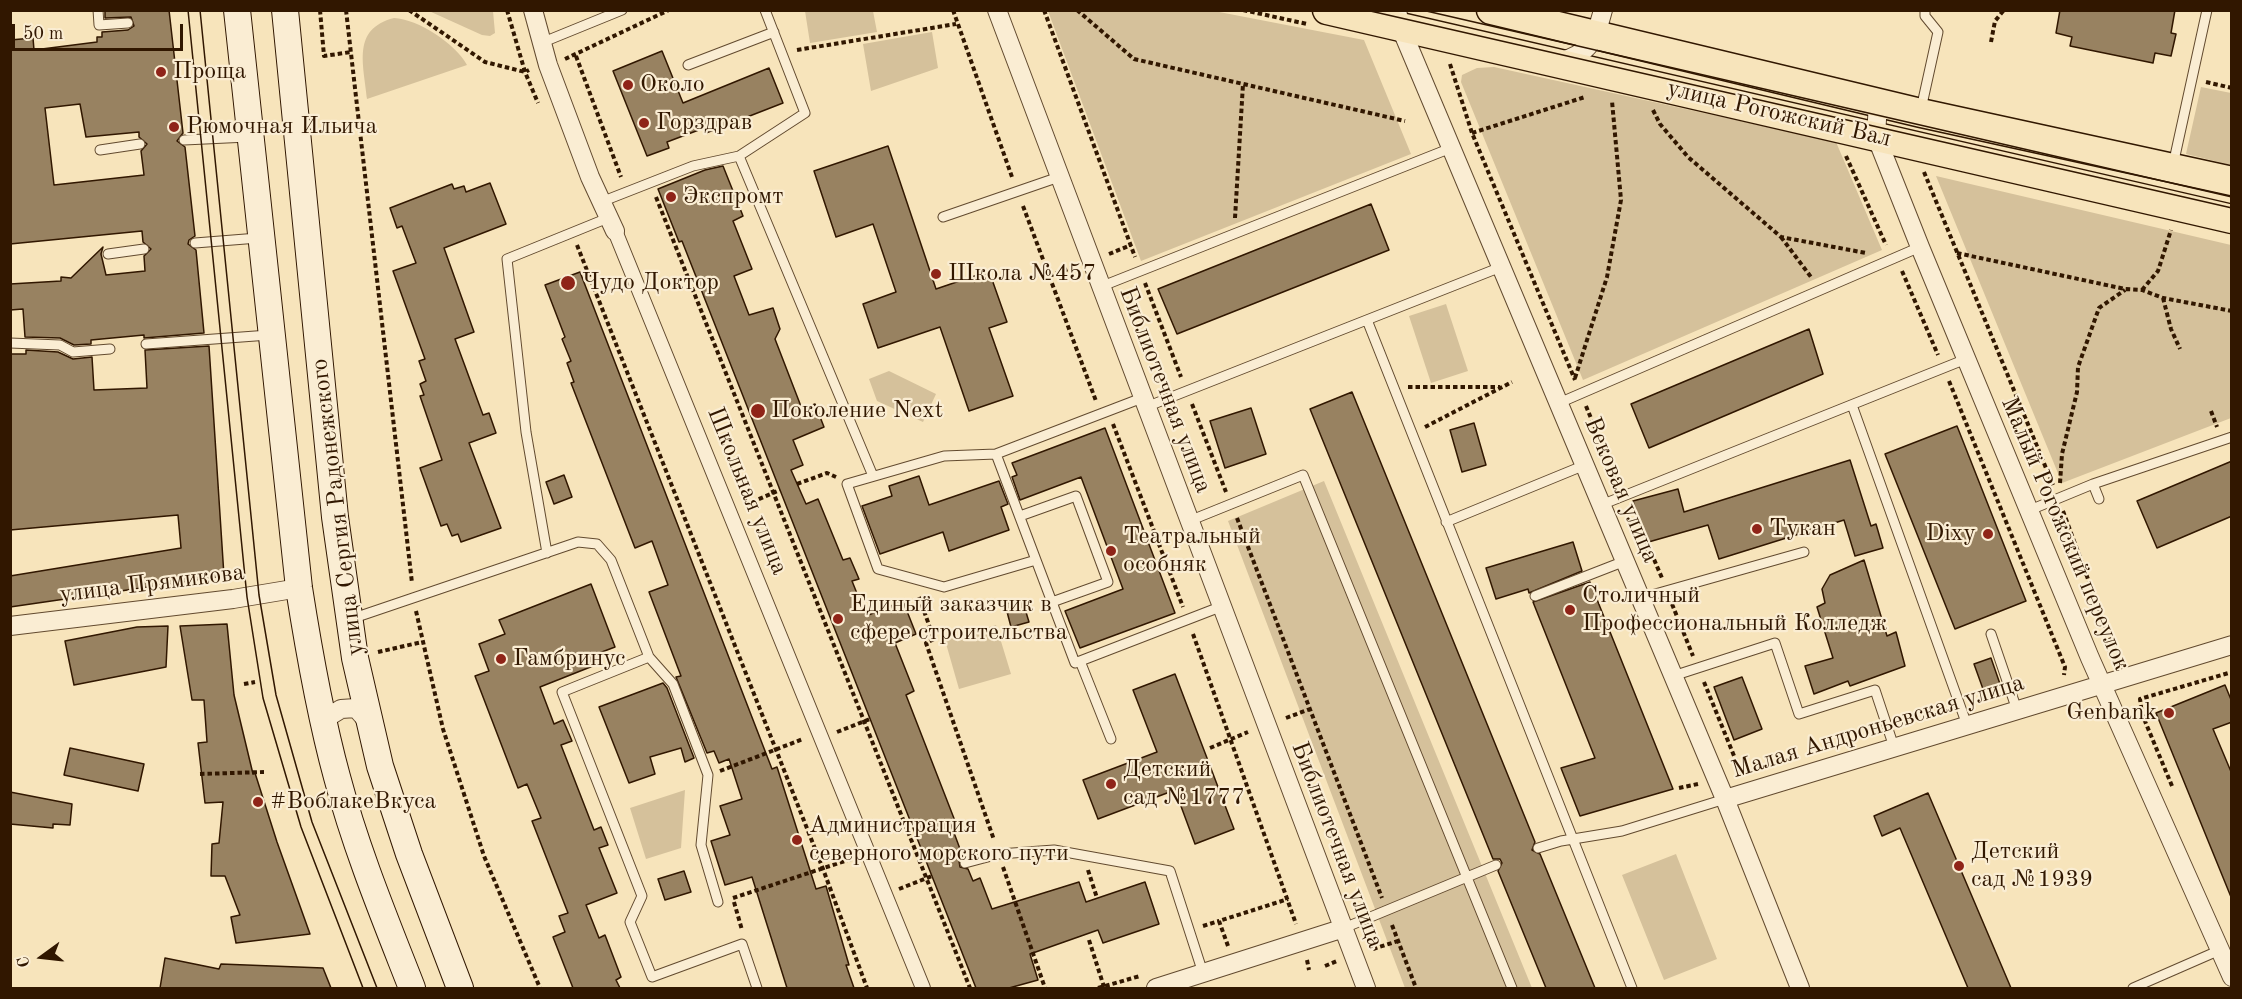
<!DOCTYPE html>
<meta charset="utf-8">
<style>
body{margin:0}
#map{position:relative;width:2242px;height:999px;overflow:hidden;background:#f7e4bb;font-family:"Old Standard TT",serif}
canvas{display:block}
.frame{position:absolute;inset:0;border:12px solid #311700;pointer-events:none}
.north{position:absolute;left:12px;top:927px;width:60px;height:60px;-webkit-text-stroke:4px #faedd3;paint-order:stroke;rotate:255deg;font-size:16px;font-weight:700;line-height:24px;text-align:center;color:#311700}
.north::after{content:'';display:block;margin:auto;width:21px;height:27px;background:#311700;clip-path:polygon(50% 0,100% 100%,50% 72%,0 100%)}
.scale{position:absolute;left:12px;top:24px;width:171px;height:27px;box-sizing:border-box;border:3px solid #311700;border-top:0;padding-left:8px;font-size:18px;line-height:21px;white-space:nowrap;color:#311700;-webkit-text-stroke:4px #faedd3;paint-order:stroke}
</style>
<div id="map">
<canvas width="2242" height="999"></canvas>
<div class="frame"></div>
<div class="north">С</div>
<div class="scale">50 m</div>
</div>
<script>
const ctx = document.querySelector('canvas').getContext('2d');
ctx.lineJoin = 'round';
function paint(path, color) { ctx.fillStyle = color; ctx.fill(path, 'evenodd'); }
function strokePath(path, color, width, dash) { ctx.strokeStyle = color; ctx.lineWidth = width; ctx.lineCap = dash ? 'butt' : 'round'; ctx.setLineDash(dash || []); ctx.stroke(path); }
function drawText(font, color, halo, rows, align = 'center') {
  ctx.font = font + ' "Old Standard TT",serif'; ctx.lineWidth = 4.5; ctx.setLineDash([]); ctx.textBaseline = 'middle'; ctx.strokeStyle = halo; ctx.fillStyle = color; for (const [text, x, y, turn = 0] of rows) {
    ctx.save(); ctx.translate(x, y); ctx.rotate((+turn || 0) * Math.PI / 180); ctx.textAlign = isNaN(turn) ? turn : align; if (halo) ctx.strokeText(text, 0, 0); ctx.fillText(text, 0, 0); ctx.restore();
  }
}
paint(new Path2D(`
 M429 11H493L495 33 490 36 482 35Z
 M805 11H873L877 32 810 43Z
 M1048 11H1214L1364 40 1411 154 1141 261Z
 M394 18C418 19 456 44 467 65L367 99C364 65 351 29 394 18Z
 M932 32 938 68 871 91 863 44Z
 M1494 67 1836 142 1882 250 1583 380 1461 82 1462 75 1477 68Z
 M2201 87 2231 93V165L2186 154Z
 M1936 176 2231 245V418L2062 483Z
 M1446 304 1468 371 1431 383 1409 316Z
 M889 371 936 394 923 422 877 401 869 379Z
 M1324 481 1532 988H1405L1228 521Z
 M996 625 1011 674 959 689 945 640Z
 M685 790 681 848 646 859 630 808Z
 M1676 854 1717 959 1664 980 1622 875Z`), '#d5c19b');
const building = new Path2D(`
 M105 10H169L183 133 177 141 185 147 195 236 189 240 188 244 196 250 204 333 144 338V335L91 340V344L74 345 60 338 25 337 23 309 10 310V284L61 281V277L71 278 103 247 101 254 106 275 145 271 144 256 151 249 143 242 142 231 10 244V40L33 38 34 50 97 42V37H102V32L128 30 134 26 131 17 105 18ZM80 104 86 137 139 132V137L147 144 141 151 144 175 54 185 45 108Z
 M2060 10H2175L2171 33 2176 34 2171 56 2155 53 2153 63 2070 46 2072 37 2056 33Z
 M662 51 683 103 769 68 783 103 706 133 704 128 667 142 669 148 647 156 613 71Z
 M888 146 936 289 989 271 1007 322 989 328 1013 396 969 411 940 327 878 348 863 304 896 292 873 224 836 237 814 171Z
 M723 166 743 216 733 221 752 269 734 276 749 315 773 308 780 329 775 339 802 409 815 404 824 427 793 440 803 465 791 470 806 504 818 499 843 560 850 558 859 579 852 581 866 616 903 601 916 634 895 643 914 691 906 695 955 821 950 822 963 857 959 861 960 867 968 869 973 881 980 878 992 909 1079 882 1086 902 1145 882 1159 924 1103 943 1098 930 1030 954 1038 980 1009 988H976L682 241 679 242 658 189 705 170Z
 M490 183 506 224 444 248 474 332 455 339 483 415 489 413 496 433 469 443 501 528 461 542 458 534 452 536 447 524 441 526 420 468 442 460 420 396 424 395 420 384 426 381 419 361 425 359 393 271 416 263 402 226 397 228 390 208 452 184 454 189 464 186 466 192Z
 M1371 204 1389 250 1177 334 1158 289Z
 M580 272 772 769 777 767 816 889 826 886 849 965H846L854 988H787L752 877 725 885 711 841 730 835 720 806 742 799 729 759 719 763 714 751 707 753 676 677 681 676 649 592 668 585 652 541 635 548 571 383 574 382 567 363 571 361 562 339 565 337 545 285Z
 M1809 329 1823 374 1649 448 1631 404Z
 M209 346 224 576 10 607V576L181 548 178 515 10 530V354H26V350L58 352 73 359 92 357 94 390 147 388 145 350Z
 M1352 392 1535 842 1532 850 1540 854 1595 988H1546L1498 871 1502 863 1500 859H1493L1310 409Z
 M1251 408 1266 454 1225 468 1210 421Z
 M1474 423 1486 465 1462 472 1450 430Z
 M1957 426 2026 601 1955 629 1885 454Z
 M1105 428 1175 613 1080 648 1065 611 1123 589 1081 477 1020 500 1012 477 1017 475 1012 463Z
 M1850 460 1871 526 1876 524 1883 548 1855 556 1844 520 1719 559 1708 525 1645 543 1633 501 1678 489 1684 512Z
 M2232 461V516L2157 548 2137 501Z
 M564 475 572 497 554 504 546 482Z
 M919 476 929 505 999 481 1008 504 1001 507 1009 530 949 551 943 532 880 554 862 506 892 496 889 486Z
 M1573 542 1582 571 1529 593 1528 589 1496 599 1486 568Z
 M1864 560 1887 636 1896 632 1905 666 1850 686 1848 681 1814 694 1805 666 1833 658 1817 607 1825 603 1822 589 1830 575Z
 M1590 582 1673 789 1580 816 1561 768 1595 758 1533 602Z
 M591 584 615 647 594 655 598 664 540 687 554 724 563 720 572 741 561 745 594 830 601 827 608 845 599 848 617 893 586 905 599 938 605 935 621 977 616 980 620 988H573L553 937 565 932 559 916 568 913 532 821 541 818 527 784 518 788 475 676 489 671 479 644 505 634 499 620Z
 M1022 599 1029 622 1011 627 1005 604Z
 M227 624 234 695 253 774 255 773 277 842 310 934 236 943 231 917 240 915 225 876H211L212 844 219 843 223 802 205 803 198 743 207 742 204 700H192L180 626Z
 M168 626 166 667 74 685 65 641 137 627Z
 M1991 658 2000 684 1983 689 1974 664Z
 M1175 674 1234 829 1195 844 1175 790 1098 819 1083 780 1157 752 1133 690Z
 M1742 677 1762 729 1734 740 1714 687Z
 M663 683 667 688 694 758 685 762 681 748 650 757 655 774 629 783 599 707Z
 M2225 685 2232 702V722L2213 729 2232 774 2231 897 2156 713Z
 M70 748 144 764 138 791 64 775Z
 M10 792 72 804 70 825 53 824V828L10 824Z
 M1928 793 2011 988H1968L1900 828 1882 836 1874 816Z
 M684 871 691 892 665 900 658 879Z
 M165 958 219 969 221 964 323 968 331 988H160Z`);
paint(building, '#988261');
strokePath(building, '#311700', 1.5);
const service = new Path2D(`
 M98 10 99 25 128 23
 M541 43 622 10
 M688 65 774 32
 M1921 109 1938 32 1925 16V10
 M184 140 248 137
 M100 150 140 144
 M739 156 873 476
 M2173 165 2207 10
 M601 202 693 166 739 156 805 113 765 10
 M943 217 1059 177
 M195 243 258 238
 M108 254 144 249
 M1100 287 1451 148
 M1367 320 1632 988
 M10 343 60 345 73 352 110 349
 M146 344 269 335
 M1559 403 1920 247
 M1852 405 1967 725
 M1146 407 1501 267
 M996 454 1036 560 944 587 878 569 847 484 944 456 996 454 1142 398
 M2093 484 2099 499
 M1601 505 1966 359
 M2030 510 2093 484 2232 437
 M1020 516 1076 496 1108 582 1052 602
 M1189 521 1303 475 1512 988
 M1446 522 1585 465
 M547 553 526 432 507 259 608 218
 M1036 560 1075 663 1220 607
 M1535 596 1625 561
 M1641 598 1804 552
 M351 619 578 542 597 544 611 560 649 657 673 684 708 775 701 845 718 902
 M1991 634 2017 710
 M649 657 562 692 642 896 630 922 652 977 742 944 757 988
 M1080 661 1111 739
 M1673 676 1775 643 1799 714 1875 690 1894 747
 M1538 848 1561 841 1622 831 1725 799
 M965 863 999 854 1054 850 1170 871 1203 973
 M1344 928 1496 865
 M2133 988 2220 950`);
const pedestrian = new Path2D(`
 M615 231 923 988`);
const minor = new Path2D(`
 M533 10 548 65 590 177 615 231
 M997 10 1366 988
 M1397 10 1400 26 1725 799 1800 988
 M1559 62C1591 53 1595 40 1603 10
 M1878 103 1876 136 1920 247 2090 658 2232 977
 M10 626 233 599 299 588
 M326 733 328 717 341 709 356 708 369 723
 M1725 799 2232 645
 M1156 988 1344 928`);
const secondary = new Path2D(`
 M237 10 299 588C309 652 320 715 337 777 356 849 385 919 412 988
 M285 10 335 517 355 658 380 766 409 854 460 988`);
const primary = new Path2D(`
 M1327 10 2232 219
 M1491 10 1921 113 2232 181`);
strokePath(service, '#624a2f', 11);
strokePath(pedestrian, '#624a2f', 16);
strokePath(minor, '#624a2f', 20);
strokePath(secondary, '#311700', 28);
strokePath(primary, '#311700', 31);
strokePath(new Path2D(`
 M320 10 324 56 351 52
 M346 10 412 583
 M409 10 485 62 525 72 529 70
 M507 10 525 72 538 103
 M953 10 1012 177
 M1044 10 1135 257
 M1077 10 1134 59 1405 121
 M1243 10 1307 24
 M1991 42 1995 21 2004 10
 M797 50 956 24
 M576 56 621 177
 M565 59 669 10
 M1450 64 1472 133 1575 380
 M2206 82 2232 88
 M1653 110 1660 124 1688 157 1781 237 1866 253
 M1472 133 1585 97
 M1846 156 1886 245
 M1924 172 2053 485
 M656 197 970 988
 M1023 206 1096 401
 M1235 218 1243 84
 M1781 237 1811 277
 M577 245 823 869 867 988
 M1957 253 2125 289 2142 290 2163 298 2232 311
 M1109 254 1131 245
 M1902 271 1938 355
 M1049 276 1074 267
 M1145 283 1181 377
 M2142 290 2158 271 2171 230
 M2163 298 2171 329 2180 349
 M1575 378 1607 277 1621 200 1612 101
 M1949 381 2065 667 2064 675
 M1408 387H1500
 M1192 404 1226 492
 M1586 406 1617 482
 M2211 411 2217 427
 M1113 424 1183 607
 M1425 427 1512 382
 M2060 483 2062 454 2077 392 2078 367 2099 308 2125 290
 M797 484 827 473 836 477
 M745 505 780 490
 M2063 511 2114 650 2108 652
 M1237 518 1382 898
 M1643 550 1653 557 1662 578
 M919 597 934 639 926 643 994 840
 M1672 604 1693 656
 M416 611 443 729 484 856 540 988
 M1193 634 1296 924
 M378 652 422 642
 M1704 682 1741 773
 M244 684 255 682
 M1286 718 1310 709
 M837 732 870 719
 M1210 748 1248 732
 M720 771 803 739
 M200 774 264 772
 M2172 786 2142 714 2140 699 2232 672
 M1679 788 1698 784
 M1003 867 1045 988
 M1088 870 1097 898
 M899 889 932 876
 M733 898 851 859
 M734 902 742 930
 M1392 925 1416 988
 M1203 926 1219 921
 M1089 940 1104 987
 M1228 946 1219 921 1288 899
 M1373 949 1398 941
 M1307 960 1309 970
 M1325 966 1337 961
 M1098 988 1140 976`), '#311700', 4, [4.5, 3]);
strokePath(service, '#faedd3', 9);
strokePath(pedestrian, '#faedd3', 14);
strokePath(minor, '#faedd3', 18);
strokePath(secondary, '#faedd3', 26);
strokePath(primary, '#f7e4bb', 28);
strokePath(new Path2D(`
 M188 10 247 597 263 698 301 827 363 988
 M200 10 259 595 276 695 312 822 377 988
 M1366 10 2232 208
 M1422 10 2232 197`), '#311700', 1.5);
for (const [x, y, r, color] of [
 [161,72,6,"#8f2418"],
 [628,85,6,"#8f2418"],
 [644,123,6,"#8f2418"],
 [174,127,6,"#8f2418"],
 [671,197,6,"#8f2418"],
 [936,274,6,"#8f2418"],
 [568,283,8,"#8f2418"],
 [758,411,8,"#8f2418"],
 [1757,529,6,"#8f2418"],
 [1988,534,6,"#8f2418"],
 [1111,551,6,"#8f2418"],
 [1570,610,6,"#8f2418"],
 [838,619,6,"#8f2418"],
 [501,659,6,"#8f2418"],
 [2169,713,6,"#8f2418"],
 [1111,784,6,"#8f2418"],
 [258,802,6,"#8f2418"],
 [797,840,6,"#8f2418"],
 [1959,866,6,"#8f2418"]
]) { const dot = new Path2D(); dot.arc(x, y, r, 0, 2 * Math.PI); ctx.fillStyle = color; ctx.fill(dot); strokePath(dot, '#faedd3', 2); }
drawText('24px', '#311700', '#faedd3', [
 ["Проща",173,72],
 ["Около",640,85],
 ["Горздрав",656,123],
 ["Рюмочная Ильича",186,127],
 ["Экспромт",683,197],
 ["Школа №457",948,274],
 ["Чудо Доктор",582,283],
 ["Поколение Next",771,411],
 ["Тукан",1769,529],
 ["Dixy",1976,534,"right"],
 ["Театральный",1123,537],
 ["особняк",1123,565],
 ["Столичный",1582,596],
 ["Профессиональный Колледж",1582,624],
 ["Единый заказчик в",850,605],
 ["сфере строительства",850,633],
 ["Гамбринус",513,659],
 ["Genbank",2157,713,"right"],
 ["Детский",1123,770],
 ["сад №1777",1123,798],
 ["#ВоблакеВкуса",270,802],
 ["Администрация",809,826],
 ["северного морского пути",809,854],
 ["Детский",1971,852],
 ["сад №1939",1971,880]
], 'left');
drawText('24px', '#311700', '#faedd3', [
 ["улица Рогожский Вал",1779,114,13],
 ["Библиотечная улица",1165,390,69],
 ["Вековая улица",1621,490,67],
 ["Школьная улица",747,491,68],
 ["улица Сергия Радонежского",338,507,-97],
 ["Малый Рогожский переулок",2065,534,67],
 ["улица Прямикова",152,584,-7],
 ["Малая Андроньевская улица",1878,727,-17],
 ["Библиотечная улица",1337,845,69]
]);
</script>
